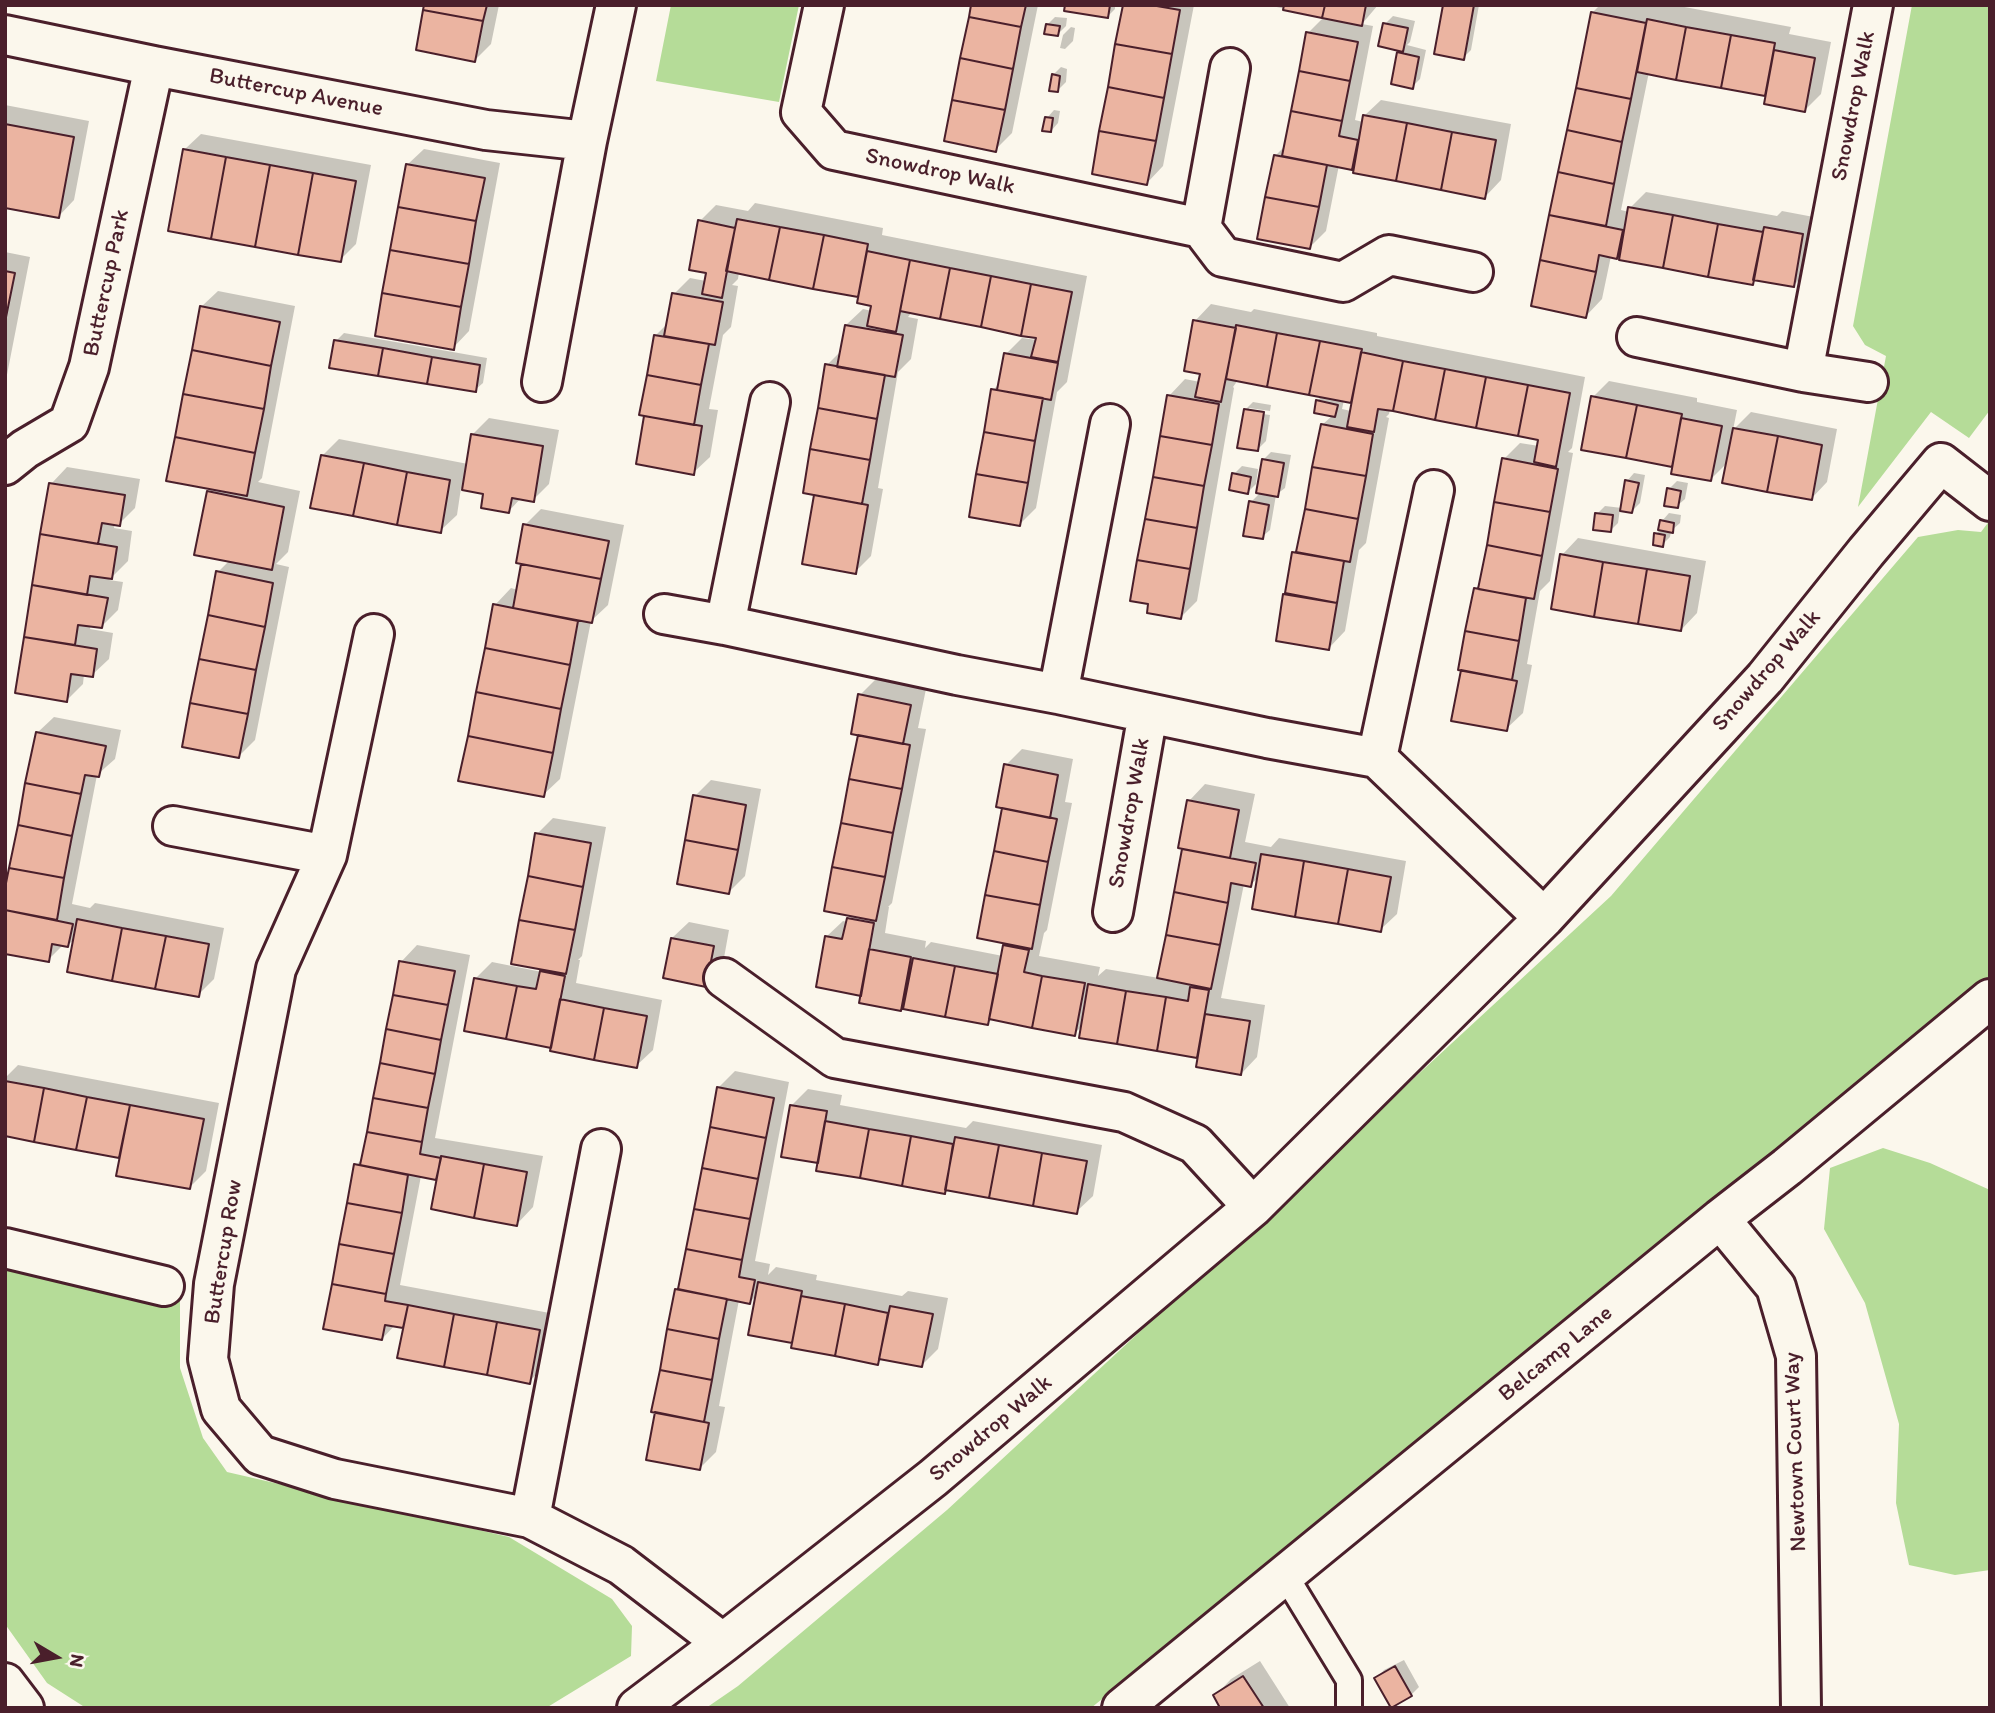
<!DOCTYPE html>
<style>
body{margin:0}
#map{position:relative;width:1995px;height:1713px;overflow:hidden;background:#fbf7ec;font-family:Itim,sans-serif}
canvas{display:block}
.frame{position:absolute;inset:0;border:7px solid #4a1f2b;pointer-events:none}
.north{position:absolute;left:21px;top:1622px;width:70px;height:70px;-webkit-text-stroke:5px #fbf7ec;paint-order:stroke;rotate:100deg;font-size:19px;font-weight:700;line-height:28px;text-align:center;color:#4a1f2b}
.north::after{content:'';display:block;margin:auto;width:24px;height:32px;background:#4a1f2b;clip-path:polygon(50% 0,100% 100%,50% 72%,0 100%)}
</style>
<div id="map">
<canvas width="1995" height="1713"></canvas>
<div class="frame"></div>
<div class="north">N</div>
</div>
<script>
const ctx = document.querySelector('canvas').getContext('2d');
ctx.lineJoin = 'round';
function paint(path, color) { ctx.fillStyle = color; ctx.fill(path, 'evenodd'); }
function strokePath(path, color, width, dash) { ctx.strokeStyle = color; ctx.lineWidth = width; ctx.lineCap = dash ? 'butt' : 'round'; ctx.setLineDash(dash || []); ctx.stroke(path); }
function drawText(font, color, halo, rows, align = 'center') {
  ctx.font = font + ' Itim,sans-serif'; ctx.lineWidth = 6; ctx.setLineDash([]); ctx.textBaseline = 'middle'; ctx.strokeStyle = halo; ctx.fillStyle = color; for (const [text, x, y, turn = 0] of rows) {
    ctx.save(); ctx.translate(x, y); ctx.rotate((+turn || 0) * Math.PI / 180); ctx.textAlign = isNaN(turn) ? turn : align; if (halo) ctx.strokeText(text, 0, 0); ctx.fillText(text, 0, 0); ctx.restore();
  }
}
paint(new Path2D(`
 M671 5H799L779 102 656 81Z
 M1912 5H1990V410L1969 438 1931 412 1858 507 1886 356 1865 345 1853 326Z
 M1990 520V977L1091 1708H706L738 1686 947 1510 1611 896 1918 537 1958 530 1981 532Z
 M1883 1148 1930 1163 1990 1190V1570L1955 1575 1909 1565 1896 1503 1899 1424 1865 1303 1824 1229 1830 1168Z
 M5 1260 180 1300V1368L203 1438 227 1472 509 1537 612 1599 632 1626 631 1656 546 1708H86L47 1683 5 1624Z`), '#b5dc98');
paint(new Path2D(`
 M426 5H499L491 44 475 60Z
 M973 5H1038L1012 133 995 150Z
 M1066 5H1115V9L1107 17Z
 M1125 5H1194L1163 166 1147 183Z
 M1267 5H1378L1362 24 1373 26 1355 120 1363 122 1364 116 1381 100 1511 124 1501 180 1485 197 1339 165 1326 231 1310 247 1275 156 1286 145 1308 33 1324 17Z
 M1445 5H1479L1471 50 1463 58Z
 M1600 5H1653L1662 7 1663 5H1674L1791 27 1789 34 1831 42 1821 94 1805 110 1767 95 1649 72 1621 210 1629 212 1630 208 1646 192 1777 216 1782 211 1819 218 1810 269 1793 286 1756 279 1752 283 1621 253 1617 257 1611 256 1602 299 1586 316 1533 305 1592 13Z
 M1393 16 1415 21 1410 42 1407 45 1426 50 1420 79 1412 87 1399 53 1402 50 1385 24Z
 M1055 17 1067 18 1066 26 1058 34 1047 25Z
 M1071 27 1075 28 1073 41 1065 49 1060 48 1063 35Z
 M1061 67 1067 69 1066 82 1058 90 1053 75Z
 M5 105 89 121 74 200 58 217 5 207Z
 M1054 110 1060 111 1058 123 1051 131 1047 118Z
 M201 134 371 165 356 244 340 260 184 150Z
 M424 149 500 163 469 331 453 348 407 165Z
 M755 203 883 228 882 235 1087 276 1067 382 1057 392 1036 508 1020 524 993 390 1000 383 1006 354 1022 338 1037 340 1038 337 912 312 908 317 918 319 911 359 898 372 878 488 883 489 871 556 855 572 816 493 827 365 842 350 846 325 863 309 872 311 873 304 860 296 739 272 738 279 732 285 738 286 731 327 723 335 709 409 718 410 710 457 693 473 638 463 646 414 655 336 669 322 674 294 690 278 706 281 708 272 700 221 716 205 748 211Z
 M5 252 30 257 5 385Z
 M218 291 295 306 262 478 258 482 300 491 288 552 276 564 289 567 255 740 239 756 218 572 230 560 209 492 213 488 201 307Z
 M1211 304 1251 312 1254 309 1377 333V336L1585 377 1572 448 1568 452 1573 453 1550 581 1540 591 1527 664 1532 665 1523 713 1506 729 1475 589 1481 583 1504 459 1520 443 1539 446 1540 439 1390 409 1389 414 1386 417 1389 418 1366 543 1359 550 1345 631 1329 648 1285 595 1287 593 1294 552 1299 547 1322 425 1333 415 1317 401 1322 396 1238 380 1233 387 1234 388 1197 601 1180 618 1169 396 1185 379 1200 382 1202 372 1195 321ZM1344 400 1353 402 1351 411 1342 409Z
 M344 333 487 358 483 383 475 390 336 341Z
 M1609 381 1697 398V402L1737 410 1733 430 1751 412 1837 429 1827 482 1811 499 1728 462 1711 479 1674 466 1583 449 1593 397Z
 M1253 402 1271 405 1270 411 1249 408V412L1270 415 1266 441 1258 449 1245 410Z
 M489 418 559 430 549 484 533 500 521 498 509 511 485 492 461 488 457 515 440 531 322 456 339 439 468 464 472 435Z
 M1271 452 1291 455 1285 488 1276 495 1270 530 1262 537 1251 502 1261 492 1264 459Z
 M1242 466 1258 469 1256 484 1248 492 1234 474Z
 M67 467 140 479 135 508 119 524 115 523 114 528 132 531 128 561 109 580 123 582 118 610 102 626 91 625 90 629 113 633 109 659 92 675 84 674 83 684 67 700 17 692 51 484Z
 M1634 473 1645 475 1640 503 1632 511 1620 509 1618 523 1610 531 1597 514 1605 506 1622 508 1627 481Z
 M1677 481 1688 483 1685 499 1677 506 1669 489Z
 M541 509 624 525 608 605 591 621 560 779 543 795 495 605 511 588 518 590 523 562 525 525Z
 M1669 513 1681 515 1680 523 1671 531 1670 537 1662 545 1656 534 1660 530 1662 521Z
 M1578 538 1706 561 1697 613 1681 630 1562 555Z
 M876 679 926 689 918 728 926 729 892 903 888 907H889L885 933 926 941 925 948 931 942 1003 956 1005 945 1008 942 1004 807 1006 765 1022 749 1073 759 1065 802 1072 803 1047 930 1044 933 1039 956 1100 967 1098 976 1106 969 1159 978 1184 848 1189 801 1205 784 1255 794 1245 842 1271 847 1279 838 1406 861 1397 914 1380 930 1260 876 1250 885 1244 884 1221 998 1265 1005 1257 1057 1241 1074 1199 1056 1081 1037 1083 1025 1074 1034 993 1018 988 1023 906 1003 901 1009 863 994 826 937 843 921 848 922 853 915 860 695Z
 M54 717 121 730 115 759 97 775 72 904 90 908 95 903 224 928 214 979 198 995 75 939 68 945H63L48 960 5 952V897L37 733Z
 M711 780 761 789 745 876 729 892 695 796Z
 M553 818 606 827 582 956 578 960H580L576 983 662 1000 653 1050 636 1066 553 1046 476 978 492 962 542 972 545 968 537 834Z
 M689 922 729 930 722 969 706 985 672 938Z
 M417 945 470 955 435 1138 543 1156 533 1207 517 1224 439 1179 421 1176 400 1285 555 1314 545 1365 529 1382 405 1327 395 1325 382 1339 356 1165 363 1158 401 962Z
 M18 1065 219 1103 206 1171 190 1187 121 1157 5 1135V1078Z
 M735 1071 789 1082 755 1261 770 1264 768 1275 776 1267 817 1275 816 1280 902 1296 908 1291 948 1298 938 1349 922 1365 883 1358 878 1363 794 1341 758 1294 750 1302 739 1300 719 1406 725 1407 716 1452 700 1468 677 1290 680 1287 718 1088Z
 M808 1089 842 1095 840 1105 966 1128 973 1121 1102 1145 1093 1196 1076 1212 948 1188 944 1192 820 1162 792 1105Z
 M1404 1660 1419 1687 1411 1695 1377 1678 1384 1670Z
 M1260 1661 1290 1708H1223L1215 1696 1231 1679Z`), '#0003');
const building = new Path2D(`
 M424 5H487L483 21 423 10Z
 M971 5H1026L1021 27 969 17Z
 M1065 5H1110L1108 18 1064 11Z
 M1123 5H1151L1180 10 1172 54 1115 44Z
 M1284 5H1325L1322 18 1283 10Z
 M1325 5H1366L1362 26 1322 18Z
 M1443 5H1474L1464 60 1434 54Z
 M423 10 483 21 475 62 416 50Z
 M1591 12 1646 23 1631 99 1576 88Z
 M969 17 1021 27 1013 69 960 58Z
 M1647 19 1686 27 1676 80 1637 72Z
 M1383 23 1408 28 1403 52 1378 46Z
 M1046 24 1060 26 1058 36 1044 34Z
 M1686 27 1731 35 1721 88 1676 80Z
 M1306 32 1358 42 1350 81 1299 71Z
 M1731 35 1775 43 1765 96 1721 88Z
 M1115 44 1172 54 1164 98 1108 87Z
 M1774 50 1815 58 1805 112 1764 104Z
 M1397 52 1419 57 1413 89 1391 84Z
 M960 58 1013 69 1005 110 952 100Z
 M1299 71 1350 81 1342 121 1291 111Z
 M1052 74 1060 76 1058 92 1049 91Z
 M1108 87 1164 98 1156 141 1099 131Z
 M1576 88 1631 99 1622 142 1567 130Z
 M952 100 1005 110 996 152 944 141Z
 M1291 111 1342 121 1339 136 1358 140 1352 170 1282 156Z
 M1363 115 1407 123 1396 181 1353 173Z
 M1045 117 1053 118 1051 132 1042 131Z
 M1407 123 1452 132 1441 190 1396 181Z
 M5 124 74 137 59 218 5 208Z
 M1567 130 1622 142 1614 184 1558 172Z
 M1099 131 1156 141 1147 185 1092 174Z
 M1452 132 1496 140 1485 199 1441 190Z
 M183 149 226 157 211 239 168 231Z
 M1274 155 1327 165 1319 207 1265 197Z
 M226 157 270 165 255 247 211 239Z
 M406 164 485 178 476 221 398 207Z
 M270 165 313 173 298 255 255 247Z
 M1558 172 1614 184 1606 226 1549 215Z
 M313 173 356 181 341 262 298 255Z
 M1265 197 1319 207 1310 249 1257 239Z
 M398 207 476 221 469 264 390 250Z
 M1628 207 1673 215 1663 268 1619 260Z
 M1549 215 1623 230 1617 259 1599 255 1596 272 1540 260Z
 M1673 215 1718 224 1708 277 1663 268Z
 M737 219 780 227 769 280 726 271Z
 M698 220 735 228 722 298 702 294 706 273 689 270Z
 M1718 224 1763 232 1753 285 1708 277Z
 M780 227 824 235 813 289 769 280Z
 M1764 227 1803 234 1794 287 1753 280Z
 M824 235 868 244 858 297 813 289Z
 M390 250 469 264 461 307 382 293Z
 M867 251 910 260 896 332 867 326 871 306 857 303Z
 M910 260 950 268 940 319 900 311Z
 M1540 260 1596 272 1586 318 1531 306Z
 M950 268 991 276 981 327 940 319Z
 M5 271 15 273 5 322Z
 M991 276 1031 284 1021 336 981 327Z
 M1031 284 1072 292 1058 362 1031 357 1036 338 1021 336Z
 M382 293 461 307 454 350 375 336Z
 M672 293 723 302 715 345 664 336Z
 M200 306 280 322 271 366 192 350Z
 M1193 320 1236 328 1221 402 1195 397 1200 374 1184 371Z
 M845 325 903 335 895 377 837 367Z
 M1236 325 1277 333 1267 387 1226 379Z
 M1277 333 1320 341 1309 395 1267 387Z
 M654 335 709 344 701 385 647 375Z
 M334 340 383 348 378 376 329 368Z
 M1320 341 1362 349 1351 403 1309 395Z
 M383 348 432 357 427 384 378 376Z
 M192 350 271 366 264 409 183 394Z
 M1361 352 1403 361 1393 411 1378 409 1374 432 1347 427Z
 M1004 353 1058 363 1051 400 997 390Z
 M432 357 480 365 476 392 427 384Z
 M1403 361 1445 369 1435 420 1393 411Z
 M825 364 885 375 877 419 818 408Z
 M1445 369 1486 377 1476 428 1435 420Z
 M647 375 701 385 694 425 639 415Z
 M1486 377 1528 385 1518 436 1476 428Z
 M1528 385 1570 393 1556 467 1534 462 1538 440 1518 436Z
 M991 389 1043 398 1035 441 984 432Z
 M183 394 264 409 255 453 175 437Z
 M1167 395 1219 404 1212 445 1160 436Z
 M1591 396 1637 405 1626 458 1581 450Z
 M1316 400 1338 405 1335 417 1314 413Z
 M1637 405 1682 414 1672 467 1626 458Z
 M818 408 877 419 870 460 810 449Z
 M1244 409 1264 412 1258 451 1237 448Z
 M644 416 702 426 694 475 636 464Z
 M1681 418 1722 426 1711 481 1671 474Z
 M1321 424 1373 434 1366 476 1312 467Z
 M1733 428 1778 436 1767 492 1722 483Z
 M984 432 1035 441 1028 483 976 474Z
 M471 434 543 446 534 502 512 498 509 513 481 508 483 494 462 490Z
 M1160 436 1212 445 1204 486 1153 477Z
 M1778 436 1822 445 1812 500 1767 492Z
 M175 437 255 453 247 496 166 481Z
 M810 449 870 460 862 504 803 493Z
 M321 455 364 463 353 516 310 508Z
 M1502 458 1558 469 1550 512 1494 502Z
 M1262 459 1284 463 1278 497 1256 493Z
 M364 463 407 472 397 525 353 516Z
 M1312 467 1366 476 1358 519 1305 509Z
 M407 472 450 480 441 533 397 525Z
 M1232 473 1251 477 1248 494 1229 490Z
 M976 474 1028 483 1020 526 969 517Z
 M1153 477 1204 486 1197 528 1145 519Z
 M1625 480 1639 483 1632 513 1620 511Z
 M49 483 125 495 120 526 102 523 98 544 40 534Z
 M1667 488 1681 491 1678 508 1664 506Z
 M207 491 284 507 272 570 194 555Z
 M814 495 868 505 856 574 802 564Z
 M1249 501 1269 505 1263 539 1243 536Z
 M1494 502 1550 512 1542 556 1487 545Z
 M1305 509 1358 519 1350 562 1296 552Z
 M1595 513 1613 515 1611 532 1593 530Z
 M1145 519 1197 528 1190 569 1137 560Z
 M1660 520 1674 523 1673 533 1658 530Z
 M523 524 609 541 601 579 516 563Z
 M1654 533 1665 535 1663 547 1653 545Z
 M40 534 117 547 112 579 90 576 87 595 32 585Z
 M1487 545 1542 556 1534 599 1478 589Z
 M1292 552 1344 561 1337 603 1285 593Z
 M1560 554 1603 562 1594 617 1551 609Z
 M1137 560 1190 569 1181 619 1147 613 1148 604 1130 601Z
 M1603 562 1647 569 1638 624 1594 617Z
 M521 564 601 579 592 623 513 608Z
 M1647 569 1690 576 1681 631 1638 624Z
 M216 571 273 583 265 627 208 615Z
 M32 585 108 598 102 628 78 625 75 645 24 637Z
 M1474 588 1526 598 1519 641 1465 631Z
 M1283 594 1337 603 1329 650 1276 641Z
 M493 604 578 621 570 665 485 648Z
 M208 615 265 627 256 670 199 659Z
 M1465 631 1519 641 1512 680 1458 670Z
 M24 637 97 649 93 677 71 674 67 702 15 693Z
 M485 648 570 665 561 709 476 692Z
 M199 659 256 670 248 714 190 703Z
 M1461 670 1517 681 1507 731 1451 721Z
 M476 692 561 709 553 753 468 736Z
 M858 694 911 705 903 744 851 734Z
 M190 703 248 714 239 758 182 747Z
 M36 732 106 746 99 777 85 775 81 794 25 783Z
 M858 735 910 745 902 789 849 779Z
 M468 736 553 753 544 797 458 781Z
 M1004 764 1058 775 1050 818 996 807Z
 M849 779 902 789 893 833 841 823Z
 M25 783 81 794 72 836 18 825Z
 M693 795 746 805 738 850 685 840Z
 M1187 800 1239 810 1230 858 1178 848Z
 M1002 808 1057 819 1048 862 994 851Z
 M841 823 893 833 885 877 832 867Z
 M18 825 72 836 64 878 9 868Z
 M535 833 591 843 583 887 528 876Z
 M685 840 738 850 729 894 677 884Z
 M1182 849 1256 863 1251 887 1231 883 1228 903 1174 892Z
 M994 851 1048 862 1040 905 985 895Z
 M1261 854 1304 861 1295 917 1252 909Z
 M1304 861 1348 869 1338 924 1295 917Z
 M832 867 885 877 876 921 824 911Z
 M9 868 64 878 57 920 5 910V888Z
 M1348 869 1391 877 1381 932 1338 924Z
 M528 876 583 887 575 930 519 920Z
 M1174 892 1228 903 1220 945 1166 935Z
 M985 895 1040 905 1032 949 977 938Z
 M5 910 73 924 68 947 52 944 49 962 5 954Z
 M847 918 874 923 861 996 816 987 825 936 842 939Z
 M77 919 122 928 112 981 67 972Z
 M519 920 575 930 566 974 511 964Z
 M122 928 166 936 155 989 112 981Z
 M1166 935 1220 945 1211 989 1157 978Z
 M166 936 209 944 199 997 155 989Z
 M671 938 714 946 706 987 663 978Z
 M1003 945 1029 950 1024 972 1042 976 1032 1028 989 1019Z
 M869 949 911 957 901 1011 859 1003Z
 M913 958 955 966 945 1017 903 1009Z
 M399 961 455 971 448 1005 393 995Z
 M955 966 998 974 988 1025 945 1017Z
 M540 971 565 976 551 1048 506 1039 517 986 536 989Z
 M1042 976 1085 983 1075 1036 1032 1028Z
 M474 978 517 986 506 1039 464 1031Z
 M1088 984 1126 991 1117 1044 1079 1038Z
 M1190 987 1209 990 1197 1058 1157 1051 1166 997 1188 1001Z
 M1126 991 1166 997 1157 1051 1117 1044Z
 M393 995 448 1005 441 1040 386 1029Z
 M560 999 604 1008 594 1060 550 1051Z
 M604 1008 647 1016 637 1068 594 1060Z
 M1205 1014 1250 1021 1241 1075 1196 1067Z
 M386 1029 441 1040 435 1074 380 1063Z
 M380 1063 435 1074 428 1108 373 1098Z
 M5 1081 44 1088 34 1142 5 1136Z
 M717 1087 774 1098 766 1138 710 1127Z
 M44 1088 87 1097 76 1150 34 1142Z
 M87 1097 130 1105 119 1158 76 1150Z
 M373 1098 428 1108 422 1142 367 1132Z
 M130 1105 204 1119 190 1189 116 1176Z
 M790 1105 827 1111 818 1163 781 1157Z
 M825 1121 869 1129 860 1178 816 1171Z
 M710 1127 766 1138 758 1179 702 1168Z
 M869 1129 911 1136 902 1186 860 1178Z
 M367 1132 422 1142 420 1154 441 1158 436 1180 360 1165Z
 M911 1136 953 1144 945 1194 902 1186Z
 M955 1137 999 1145 989 1198 945 1190Z
 M999 1145 1042 1153 1033 1206 989 1198Z
 M1042 1153 1087 1161 1077 1214 1033 1206Z
 M441 1156 484 1164 474 1218 431 1209Z
 M354 1164 408 1175 402 1213 347 1203Z
 M484 1164 527 1172 517 1226 474 1218Z
 M702 1168 758 1179 750 1219 694 1209Z
 M347 1203 402 1213 394 1254 339 1244Z
 M694 1209 750 1219 742 1260 686 1249Z
 M339 1244 394 1254 386 1294 332 1284Z
 M686 1249 742 1260 739 1277 755 1280 750 1304 678 1289Z
 M758 1282 802 1291 792 1343 748 1335Z
 M332 1284 386 1294 385 1301 408 1305 403 1328 385 1325 382 1340 323 1329Z
 M675 1289 727 1299 719 1339 667 1329Z
 M801 1296 845 1304 835 1356 791 1348Z
 M845 1304 888 1313 878 1365 835 1356Z
 M408 1305 454 1314 444 1367 397 1358Z
 M890 1306 933 1314 922 1367 879 1359Z
 M454 1314 497 1322 487 1375 444 1367Z
 M497 1322 540 1330 530 1384 487 1375Z
 M667 1329 719 1339 712 1380 660 1370Z
 M660 1370 712 1380 704 1422 651 1412Z
 M655 1412 709 1423 700 1470 646 1460Z
 M1395 1666 1412 1696 1391 1708 1374 1678Z
 M1243 1676 1264 1708H1220L1213 1695Z`);
paint(building, '#ebb4a1');
strokePath(building, '#4a1f2b', 2);
const lane = new Path2D(`
 M1285 1575 1349 1680V1708`);
const street = new Path2D(`
 M824 5 801 112 834 150 1201 228 1223 257 1343 282 1389 255 1473 272
 M5 35 154 66 486 130 587 141
 M1201 228 1230 68
 M1637 337 1803 372 1873 5
 M1803 372 1868 382
 M542 382 587 141 616 5
 M5 465 25 449 69 423 89 367 154 66
 M664 614 725 625 957 675 1058 694 1267 738 1377 758 1544 918
 M725 625 770 402
 M374 634 327 855 276 969 214 1284 208 1359 221 1409 260 1455 335 1479 530 1518 621 1565 723 1643
 M1058 694 1110 424
 M1377 758 1434 490
 M173 826 327 855
 M1113 912 1148 713
 M724 978 835 1058 1124 1112 1195 1144 1253 1207
 M1720 1219 1776 1287 1796 1356 1801 1708
 M5 1248 164 1286
 M530 1518 601 1149
 M5 1683 24 1708
 M637 1708 723 1643 933 1478 1253 1207 1544 918 1765 678 1866 552 1941 463 1990 501
 M1122 1708 1720 1219 1787 1167 1990 999`);
strokePath(lane, '#4a1f2b', 30);
strokePath(street, '#4a1f2b', 44);
strokePath(lane, '#fbf7ec', 24);
strokePath(street, '#fbf7ec', 38);
drawText('23px', '#4a1f2b', '#fbf7ec', [
 ["Buttercup Avenue",296,93,11],
 ["Snowdrop Walk",1854,106,-79],
 ["Snowdrop Walk",940,172,12],
 ["Buttercup Park",107,283,-78],
 ["Snowdrop Walk",1767,671,-49],
 ["Snowdrop Walk",1130,813,-80],
 ["Buttercup Row",224,1252,-81],
 ["Belcamp Lane",1556,1354,-39],
 ["Snowdrop Walk",991,1429,-40],
 ["Newtown Court Way",1796,1452,-92]
]);
</script>
